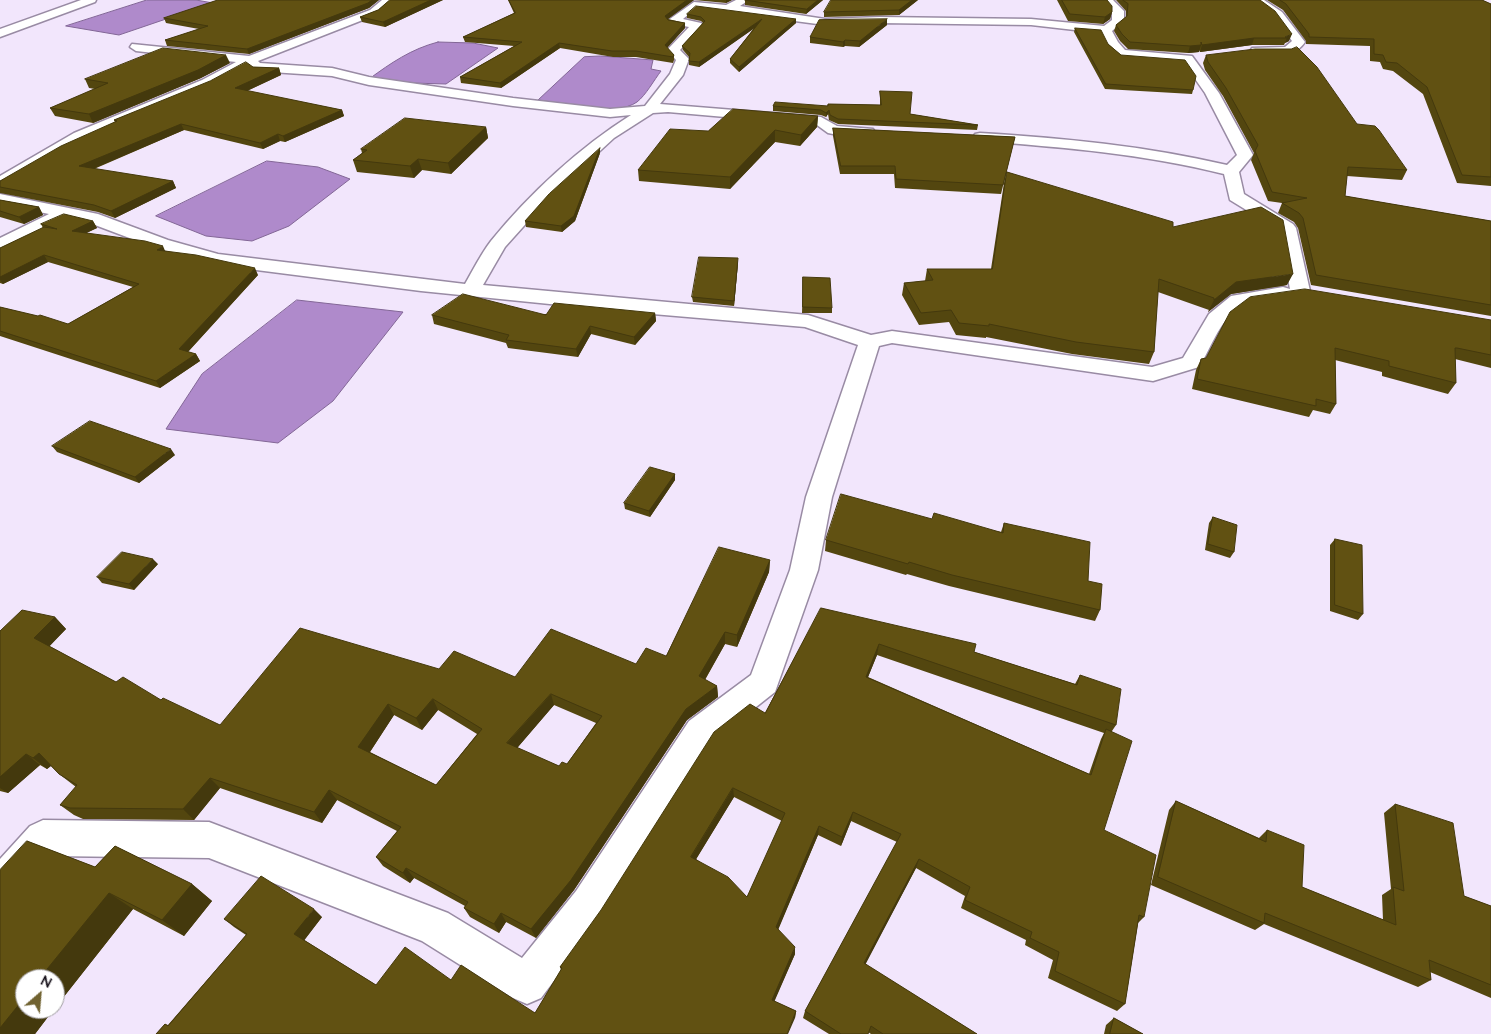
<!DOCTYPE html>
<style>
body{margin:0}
#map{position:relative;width:1491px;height:1034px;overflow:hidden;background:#f2e6fc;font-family:Mulish,sans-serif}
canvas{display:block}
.north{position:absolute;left:15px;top:969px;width:50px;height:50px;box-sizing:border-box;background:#fff;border:1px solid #a3a0a4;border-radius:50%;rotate:27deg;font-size:14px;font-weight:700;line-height:20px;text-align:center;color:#18121c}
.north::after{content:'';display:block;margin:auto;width:18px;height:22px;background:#706230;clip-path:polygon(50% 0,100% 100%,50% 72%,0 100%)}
</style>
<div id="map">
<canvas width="1491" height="1034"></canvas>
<div class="north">N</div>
</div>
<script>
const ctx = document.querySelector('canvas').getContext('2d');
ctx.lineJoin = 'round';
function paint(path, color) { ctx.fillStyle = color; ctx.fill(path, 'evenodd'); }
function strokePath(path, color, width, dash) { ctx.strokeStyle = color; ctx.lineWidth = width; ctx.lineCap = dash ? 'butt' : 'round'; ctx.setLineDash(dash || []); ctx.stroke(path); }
const water = new Path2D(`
 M147 0H196L213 3 119 35 66 26Z
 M438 42 473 43 498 48 446 84 411 83 369 79C391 63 411 49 438 42Z
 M601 56 653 60 651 69 661 71C654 80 646 95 637 102 616 117 563 103 538 100L584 57Z
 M267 161 318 167 350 179 289 226 252 241 206 236 156 216Z
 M297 300 403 312 333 401 278 443 166 429 202 374Z`);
paint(water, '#af8acb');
strokePath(water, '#826696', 1);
const minor = new Path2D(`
 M81 0H96L95 2 0 37V29Z
 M382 0H394L378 14 258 61 260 63 332 68 369 77 513 98 610 109 645 106 670 74 676 60 667 50 689 27 669 23 667 21 694 2 726 5 736 0H749L740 6 825 19 880 17 1031 19 1104 26 1112 20V12L1102 0H1113L1124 11V21L1112 31 1118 42 1125 50 1192 56 1219 93 1253 155 1239 172 1244 194 1293 224 1296 228 1310 291 1307 295 1300 297 1292 294 1290 297C1277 300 1256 300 1244 305 1221 315 1212 347 1199 367L1153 381 892 343 879 346 832 497 818 570 775 692 713 741 602 917 541 998 527 1004 513 998 422 941 209 858 51 856 13 899 0 905V859L30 826 43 820 209 822 448 913 522 958 576 891 689 721 751 675 790 570 806 497 858 345 805 327 629 312 421 291 217 265 156 248 87 222 68 218 0 250V238L49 214 0 204V194L98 214 168 240 218 254 465 284C473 270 481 254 491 241 529 194 580 147 631 115L610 117 513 106 369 85 332 76 256 71 248 66 212 86 84 139 6 186 0 188V176L74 133 202 80 236 62 136 51 130 47 132 44 249 56 370 10ZM696 8 825 25 880 23 1031 25 1101 33 1108 47 1120 58 1184 63 1205 93 1237 155 1227 165C1146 146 1063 138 980 133L975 134 973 137 975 140 980 141C1062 147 1144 154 1224 174L1230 200 1279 230 1290 289 1283 287 1231 296 1209 314 1183 358 1152 367 892 331 871 335 808 315 483 285 505 247 549 198 614 138 653 113 668 112 817 125 828 133 833 134 873 135 875 132 873 129 837 126 821 117 660 104 683 75 689 59 680 50 703 25 701 23 683 19Z
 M1252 0H1264L1282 12 1305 42C1301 48 1294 53 1288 55L1252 54 1250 51 1252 48 1285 47 1292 41 1274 16Z`);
strokePath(minor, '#998ba4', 3);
paint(minor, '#fff');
paint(new Path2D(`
 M218 0H379L369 8 249 54 167 46 165 40 199 29 166 23 164 18Z
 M390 0H443L385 27 362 22 360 17 378 10Z
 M508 0H732L726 3 694 0 668 19 685 23V28L667 48 674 55V60L673 63 636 57H613L560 48 501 88 461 83 460 77 514 46 465 42 463 37 514 13Z
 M745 0H823L806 14 745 5Z
 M918 0 899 15 824 17V12Z
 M1057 0H1107L1112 12 1110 19 1103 24 1068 21Z
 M1116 0H1260L1289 41 1285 43 1284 45H1252L1200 52 1199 50V52L1188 53 1128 49 1120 41 1114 31 1116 25 1126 17V11Z
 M1267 0H1482L1491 4V186L1457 183 1423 94 1393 71 1383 69 1380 62 1370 61V46L1306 44V41L1283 10Z
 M687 14 796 19V23L739 72 730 63V59L754 28 699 67 689 65V57L683 50 682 46 703 23 701 21 687 18Z
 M887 25 859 47 845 46 843 47 810 43V37Z
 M1075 28 1108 44 1121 55 1193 90 1192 94 1105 89 1074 32Z
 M1206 55 1357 124 1407 170 1402 180 1347 176 1345 196 1491 221V316L1311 285 1298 228 1294 222 1278 213 1282 203 1268 201 1251 160 1254 153 1223 96 1205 70 1203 63Z
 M230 63 201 78 93 123 55 116 50 108 95 89 89 88 85 79Z
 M253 67 279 68 281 75 247 91 342 110 344 116 285 142 280 141 263 149 184 130 94 169 173 181 176 188 115 218 98 212 0 193V181L115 122 114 120Z
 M880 91 910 114 978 125 977 130 838 124 829 120 828 114 826 117 821 115 773 111V106H827L828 104 880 105Z
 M818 116 817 127 800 146 775 142 730 189 639 181 638 170 708 131Z
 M486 127 488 138 451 174 422 170 414 178 357 172 353 160 362 153 361 149Z
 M833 128 1015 137 1001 194 895 188 894 174H840L833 136Z
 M600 153 575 221 562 232 526 227 525 221Z
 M1007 172 1173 227 1287 285 1231 294 1208 312 1209 310 1158 292 1154 352 1149 364 1072 354 986 337V338L956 335 949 322 919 325 902 295 904 283 925 281 927 269H991L1004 183Z
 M0 200 39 207 43 215 24 224 0 217Z
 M93 221 97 228 86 233 165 251 258 275 188 352 196 354 200 361 160 388 0 336V307L68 324 133 287 48 262 3 284 0 283V248L43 228 41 224Z
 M738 263 734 306 693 302 692 297Z
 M803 277 832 308V313H802Z
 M655 313 656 321 635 345 591 334 578 357 508 348 506 343 434 324 432 315Z
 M1491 320V368L1455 359 1456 383 1448 394 1382 376V372L1335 360 1336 404 1330 414 1313 410 1309 417 1192 389 1196 370 1201 359Z
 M52 446 175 455 139 483 57 452Z
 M675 474V480L650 517 625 509 624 503Z
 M1213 517 1234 552 1230 558 1205 550 1209 523Z
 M932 519 1001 532 1004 523 1088 581 1100 610 1095 621 949 586 907 574 906 575 825 551 826 540Z
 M1335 539 1363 614 1358 620 1330 611V545Z
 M770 560 769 572 737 647 725 644 705 680 717 686 718 697 687 720 574 890 536 938 506 922 499 933 470 917 464 908 465 906 414 878 410 883 383 866 376 857 397 831 337 800 322 823 220 788 194 820 83 819 74 815 60 805 76 787 59 774 51 766 47 769 40 765 8 793 0 791V631L55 617 66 629 49 646 116 682 161 700 220 725 439 669 515 677 636 664 666 656ZM554 705 596 723 567 764 559 766 517 748ZM438 710 477 734 436 785 370 752 394 715 422 730Z
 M158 564 134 590 102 583 97 577Z
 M821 608 974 652 1075 684 1080 675 1116 725 1112 731 1104 830 1144 917 1138 923 1125 1004 1117 1011 1048 978 1053 960 1025 945 1026 940 961 908 965 896 916 868 865 964 977 1034H871L868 1032V1034H829L803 1018 805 1011 897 842 851 821 841 846 818 835 778 929 795 954 774 1001 796 1011 795 1018 156 1034 165 1024 168 1025 246 935 234 927 224 919 322 917 304 940 376 985 451 980 535 1013 561 970 560 967 765 713ZM877 655 1104 733 1101 739 1089 774 868 677ZM734 797 782 821 747 897 696 859Z
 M1176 801 1259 838 1267 830 1302 887 1383 920 1382 895 1391 889 1384 813 1395 804 1464 896 1491 906V998L1430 972 1431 980 1418 987 1264 924 1255 930 1151 885 1169 810Z
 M27 841 95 867 115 846 192 884 212 901 184 936 133 909 55 1008V979H25V1009H54L35 1034H0V870Z
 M1114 1018 1143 1034H1104L1106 1025Z`), '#53460f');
paint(new Path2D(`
 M372 0H379L369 8 249 54 247 49Z
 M431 0H443L385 27 383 22Z
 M687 0H694L665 21V16Z
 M726 0H732L726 3Z
 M818 0H823L806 14 807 9Z
 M912 0H918L899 15V10Z
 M1112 12 1110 19 1103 24 1105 17Z
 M762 19V23L699 67V62Z
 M796 19V23L739 72V67Z
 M887 19V25L859 47 860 41Z
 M685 23V28L665 50V45Z
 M1292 34 1289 41 1285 43 1287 38 1285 37Z
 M1254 38 1252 45 1200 52 1202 45Z
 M845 40V46L843 47V42Z
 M559 43 560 48 501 88 500 83Z
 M1201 45 1199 52 1188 53 1190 46Z
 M226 55 230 63 201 78 93 123 89 114Z
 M279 68 281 75 238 95 235 88Z
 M342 110 344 116 285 142 283 136Z
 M829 110 828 114 826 117V113Z
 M818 116 817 127 800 146 801 135Z
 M181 124 184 130 83 173 79 166Z
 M486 127 488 138 451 174 448 163Z
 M775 130V142L730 189V177Z
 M278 134 280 141 263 149 260 143Z
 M600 148V153L575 221 562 232 561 226Z
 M418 159 422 170 414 178 410 166Z
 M173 181 176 188 115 218 111 211Z
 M39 207 43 215 24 224 19 217Z
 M93 221 97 228 76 238 72 231Z
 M163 246 166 253 157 250Z
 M44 255 48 262 3 284 0 280V277Z
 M738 258V263L734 306V301Z
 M255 268 258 275 184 356 179 349Z
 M1293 274 1287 285 1231 294 1208 312 1214 300 1236 282Z
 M655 313 656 321 635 345 634 337Z
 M590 326 591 334 578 357 576 349Z
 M196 354 200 361 160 388 156 381Z
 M171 449 175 455 139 483 135 477Z
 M675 474V480L650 517 649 511Z
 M153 559 158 564 134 590 129 584Z
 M770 560 769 572 737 647V635Z
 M55 617 66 629 46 650 34 638Z
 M725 632V644L700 688 699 676Z
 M879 644 877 655 864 687 866 677Z
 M717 686 718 697 687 720 574 890 536 938 531 929 686 709Z
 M551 694 554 705 512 754 507 743Z
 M433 699 438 710 422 730 416 718Z
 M388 704 394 715 366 758 358 747Z
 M39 753 52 765 47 769 33 758Z
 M26 754 40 765 8 793 0 788V777Z
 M210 778 220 788 194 820 183 809Z
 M733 788 734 797 692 866 691 857Z
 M329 790 337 800 322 823 314 812Z
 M853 812 851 821 841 846 842 837Z
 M819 826 818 835 776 935V927Z
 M919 859 916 868 862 971 864 963Z
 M406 868 414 878 410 883 403 873Z
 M192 884 212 901 184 936 162 920Z
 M109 893 133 909 55 1008V979H39Z
 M314 909 322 917 303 942 294 934Z
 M501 913 506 922 499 933 494 924Z
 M795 947V954L772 1007V1000Z
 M25 997V1009H54L35 1034H0V1028Z
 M796 1011 795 1018 788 1034H787Z`), '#44390d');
const building = new Path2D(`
 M218 0H372L368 3 247 49 165 40 208 26 164 18Z
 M390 0H431L383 22 360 17 378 10Z
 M509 0H687L665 16 668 20 685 23 665 45 674 55 673 57 636 51H612L559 43 500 83 460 77 522 42 463 37 515 13Z
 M745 0H818L807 9Z
 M831 0H912L899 10 824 12Z
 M1062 0H1107L1112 6V12L1105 17 1070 14Z
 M1123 0H1260L1275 11 1292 34 1285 37 1287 38H1254L1202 45 1201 42V45L1190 46 1130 42 1122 34 1116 25 1127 16 1128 4Z
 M1280 0H1482L1491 4V177L1462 175 1427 87 1397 63 1386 62 1383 55 1374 54V39L1309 37V34L1286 4Z
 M696 6 796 19 739 67 730 59 762 19 699 62 689 61 690 53 682 46 705 21 701 17 687 14Z
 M887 19 860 41 845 40 843 42 810 37 819 20Z
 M1075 28 1101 30 1108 44 1121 55 1185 60 1196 76 1193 90 1106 84Z
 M1297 47 1317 67 1357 124 1375 126 1379 130 1407 170 1348 167 1345 196 1491 221V305L1316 275 1303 218 1299 213 1282 203 1307 198 1272 192 1255 151 1258 145 1226 88 1208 62 1206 55 1255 49H1291Z
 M163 48 226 55 198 70 89 114 50 108 108 83 85 79Z
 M246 62 253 67 279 68 235 88 342 110 283 136 278 134 260 143 181 124 79 166 173 181 111 211 94 205 0 187V181L61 146 117 121 114 120 210 81Z
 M880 91 912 92 910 114 978 125 838 119 830 115 829 110 826 113 821 110 773 106 775 102 828 106V104L881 105Z
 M733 109 818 116 801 135 775 130 730 177 638 170 670 129 708 131Z
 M405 118 486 127 448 163 418 159 410 166 353 160 367 150 361 149Z
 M833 128 1015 137 1003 185 896 179 895 166H841Z
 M600 148 574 216 561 226 525 221 549 194Z
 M1007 172 1173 222V227L1261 207 1283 220 1293 274 1236 282 1214 300V298L1159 279 1154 352 1076 342 989 324V326L959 323 951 310 921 313 904 283 933 280 927 269H992Z
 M0 200 39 207 19 217 0 211Z
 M64 214 93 221 72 231 145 241 163 246 157 250 196 255 255 268 179 349 196 354 156 381 0 331V307L38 316 40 315 68 324 139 284 44 255 0 277V248L44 227 57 229 41 224Z
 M699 257 738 258 734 301 692 297Z
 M803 277 830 278 832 308 803 307Z
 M1305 289 1491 320V355L1457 348H1455L1456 383 1389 366V361L1335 348 1336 404 1316 399V406L1197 379 1201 359 1206 358 1230 312 1250 297Z
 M463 294 546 315 554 303 655 313 634 337 590 326 576 349 506 340 509 335 432 315Z
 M90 421 171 449 135 477 52 446Z
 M650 467 675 474 649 511 624 503Z
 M841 494 932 519 934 513 1003 533 1004 523 1090 542 1088 581 1102 584 1100 610 952 575 909 562 908 564 826 540Z
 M1213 517 1237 525 1234 552 1208 544Z
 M1335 539 1362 545 1363 614 1335 605Z
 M719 547 770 560 737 635 725 632 699 676 717 686 686 709 571 880 531 929 501 913 494 924 464 908 468 902 406 868 403 873 376 857 401 827 329 790 314 812 210 778 183 809 70 808 60 805 77 785 59 774 39 753 33 758 26 754 0 777V631L22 610 55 617 34 638 116 682 123 677 161 700 163 698 220 725 300 628 439 669 454 651 515 677 551 629 636 664 646 648 666 656ZM551 694 602 716 567 764 562 762 559 766 507 743ZM433 699 482 729 436 785 358 747 388 704 416 718Z
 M122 552 153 559 129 584 97 577Z
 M821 608 976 644 974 652 1077 685 1080 675 1121 689 1116 725 879 644 866 677 1091 775 1106 729 1132 741 1104 830 1156 855 1144 917 1139 915 1125 1004 1055 971 1059 952 1030 938 1032 932 965 900 970 887 919 859 864 963 977 1034H883L871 1026 868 1034H841L805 1011 901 834 853 812 842 837 819 826 776 927 795 947 772 1000 796 1011 787 1034H156L165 1024 168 1026 247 934 224 919 261 876 314 909 294 934 376 985 405 947 451 980 461 965 535 1013 562 968 560 967 601 910 714 732 750 704 765 713ZM733 788 785 813 747 897 728 877 691 857Z
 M1176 801 1266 842 1267 830 1304 845 1302 887 1396 925 1393 887 1404 891 1395 804 1453 823 1464 896 1491 906V985L1429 960 1431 980 1265 913 1264 923 1158 877Z
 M27 841 95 867 115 846 192 884 162 920 109 893 39 979H25V997L0 1028V870Z
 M1114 1018 1143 1034H1110Z`);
paint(building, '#615112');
strokePath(building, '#44390d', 1);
</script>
